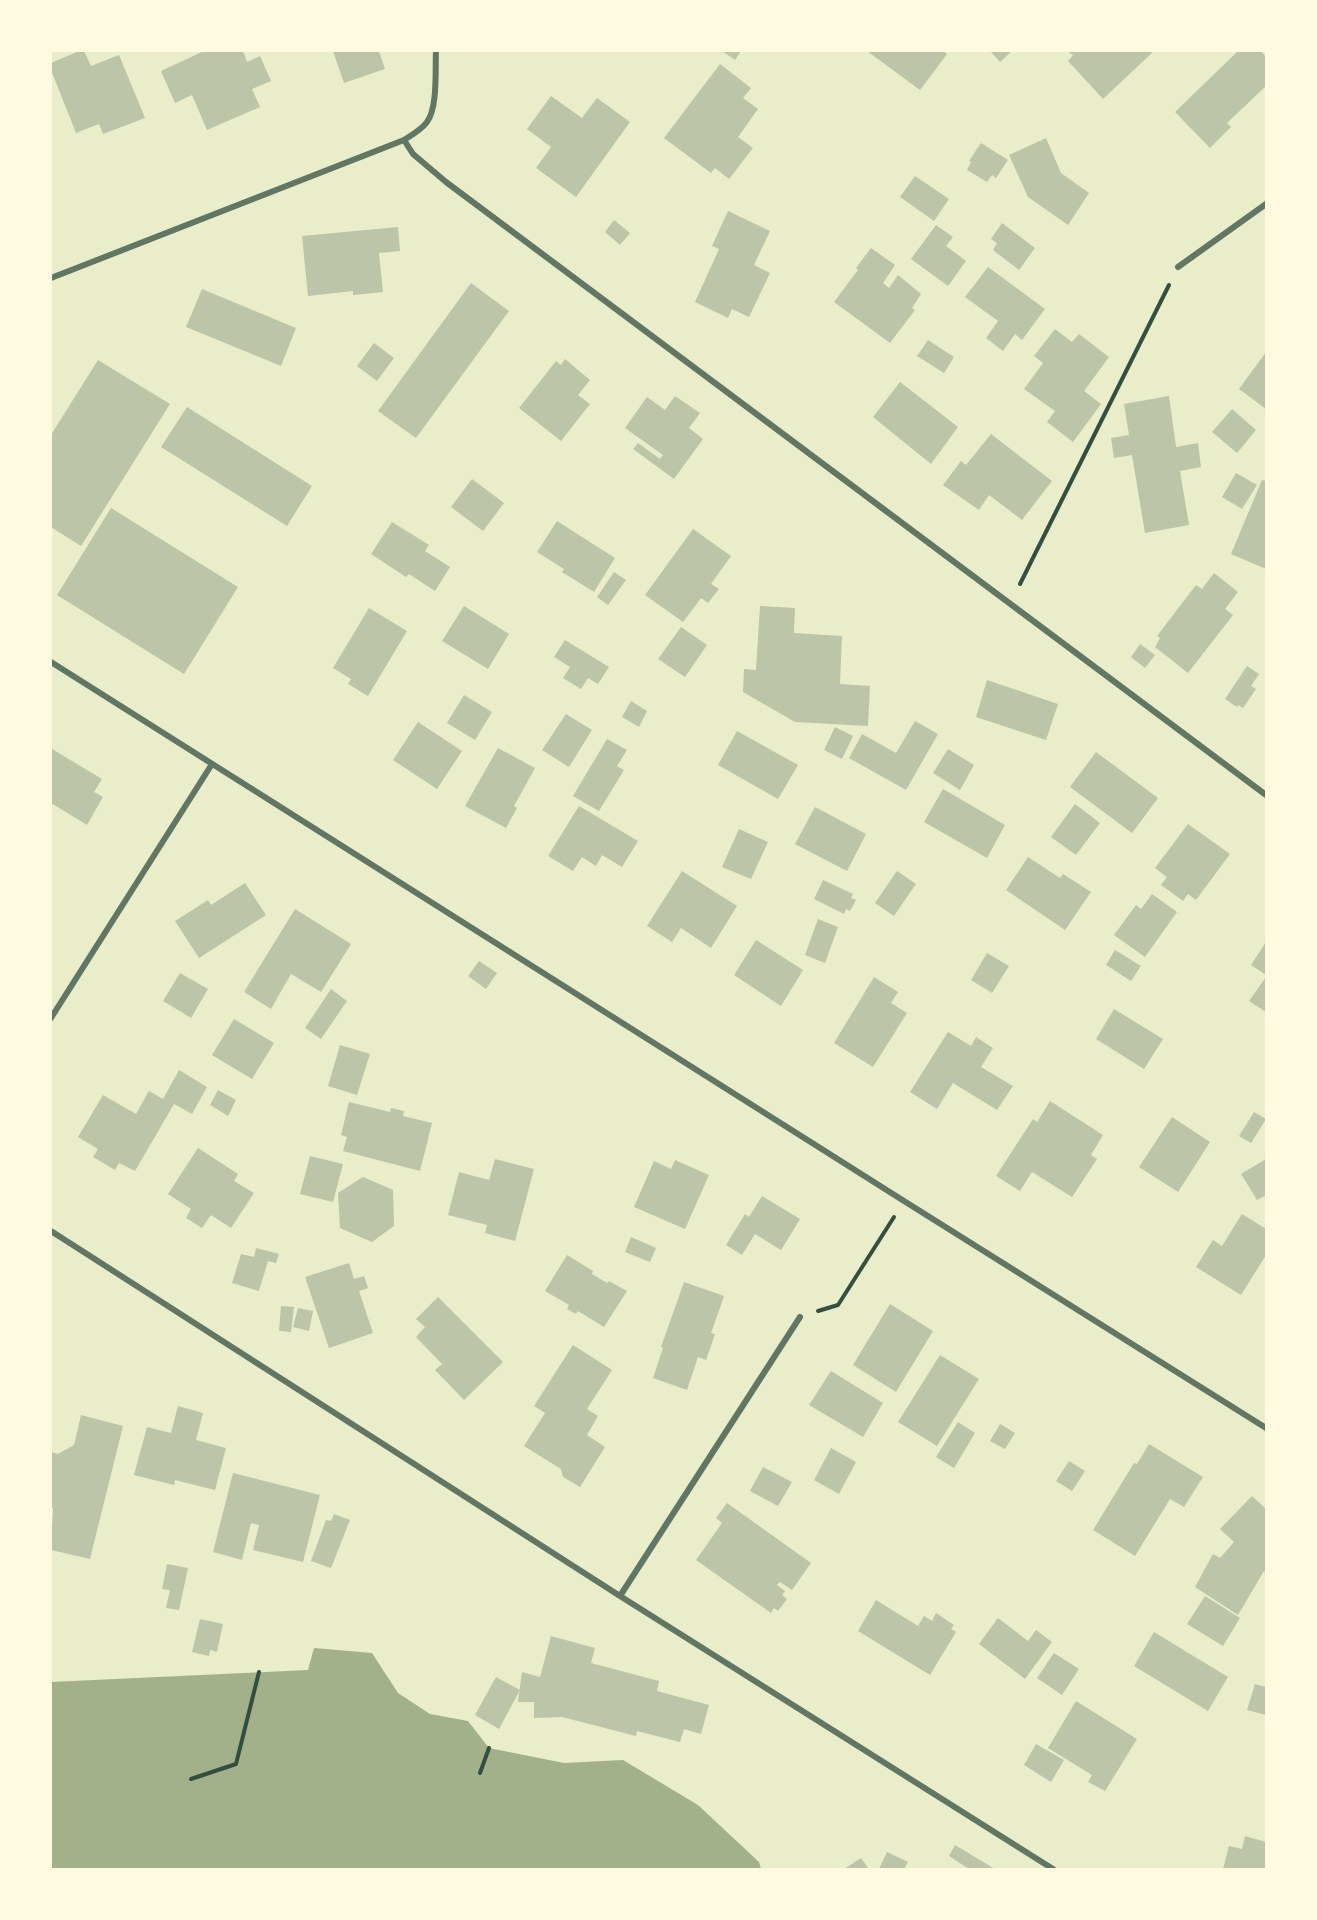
<!DOCTYPE html>
<style>
body{margin:0}
#map{position:relative;width:1317px;height:1920px;overflow:hidden;background:#e9edc9;font-family:"Titillium Web",sans-serif}
canvas{display:block}
.frame{position:absolute;inset:0;border:52px solid #fefae0;pointer-events:none}
</style>
<div id="map">
<canvas width="1317" height="1920"></canvas>
<div class="frame"></div>
</div>
<script>
const ctx = document.querySelector('canvas').getContext('2d');
ctx.lineJoin = 'round';
function paint(path, color) { ctx.fillStyle = color; ctx.fill(path, 'evenodd'); }
function strokePath(path, color, width, dash) { ctx.strokeStyle = color; ctx.lineWidth = width; ctx.lineCap = dash ? 'butt' : 'round'; ctx.setLineDash(dash || []); ctx.stroke(path); }
paint(new Path2D(`
 M314 1648 372 1653 398 1693 430 1714 468 1721 489 1748 564 1763 623 1760 698 1805 759 1862 761 1869H51V1682L308 1670Z`), '#a3b18a');
paint(new Path2D(`
 M79 51H84L91 66 119 55 145 118 103 134 99 124 76 133 51 70V63Z
 M204 51H243L247 62 260 56 271 81 252 89 260 107 207 130 192 95 175 103 161 71Z
 M333 51H379L385 69 344 83Z
 M722 51H741L735 60Z
 M867 51H943L947 54 920 90Z
 M990 51H1012L1000 62Z
 M1067 51H1154L1103 99 1068 61 1073 55Z
 M1238 51H1261L1266 57V86L1227 123 1231 127 1210 148 1175 112Z
 M720 64 751 88 743 98 758 109 738 137 753 148 729 179 715 168 711 173 664 138Z
 M551 96 582 118 597 98 630 122 576 197 536 168 551 147 527 129Z
 M1046 138 1061 173 1089 193 1068 225 1028 197 1009 155Z
 M981 143 1008 160 996 178 992 175 987 182 967 170 971 162 969 161Z
 M915 176 949 199 934 221 900 197Z
 M728 211 770 231 754 265 770 273 749 317 732 309 728 318 695 302 719 249 712 246Z
 M614 220 630 233 620 245 605 232Z
 M1002 223 1035 248 1019 270 993 250 997 243 991 239Z
 M936 225 953 237 946 246 966 261 948 286 911 259Z
 M398 227 400 251 379 253 383 292 353 295V291L308 296 302 236Z
 M871 248 895 265 883 283 889 288 898 275 921 294 912 308 915 310 890 343 834 302 858 270 856 268Z
 M988 267 1045 309 1022 340 1015 334 1003 351 986 338 998 321 965 297Z
 M471 283 509 311 416 438 378 411Z
 M202 289 296 328 281 366 186 327Z
 M1055 329 1072 342 1079 334 1109 357 1084 391 1101 404 1073 442 1047 422 1055 411 1024 389 1043 363 1034 356Z
 M928 340 954 357 944 373 917 356Z
 M374 343 394 358 377 381 357 366Z
 M1266 352V409L1239 389Z
 M565 359 590 380 578 395 590 404 561 441 519 408 556 361 561 365Z
 M98 360 170 404 81 546 51 527V435Z
 M900 382 958 427 931 464 873 417Z
 M675 396 700 413 689 428 703 439 674 479 633 449 638 443 660 459 663 455 625 428 647 397 665 410Z
 M1169 396 1176 447 1198 443 1201 467 1180 471 1189 525 1145 533 1132 455 1114 458 1111 438 1129 435 1124 404Z
 M187 407 312 486 287 526 161 447Z
 M1232 409 1256 430 1237 453 1212 432Z
 M991 434 1052 481 1022 520 989 495 979 510 943 485 961 461 966 465Z
 M1236 473 1257 485 1242 509 1222 497Z
 M472 479 504 503 483 531 451 507Z
 M1262 480 1266 481V569L1231 554Z
 M111 508 238 587 184 674 57 595Z
 M557 521 615 558 594 592 562 572 564 569 537 552Z
 M392 522 429 545 425 551 450 567 435 591 409 574 406 577 371 554Z
 M693 529 731 556 711 584 719 589 708 603 701 598 683 622 645 595Z
 M614 572 626 580 608 605 597 597Z
 M1214 573 1238 592 1225 609 1233 615 1188 673 1155 647 1160 638 1157 636 1196 585 1202 589Z
 M464 606 509 634 488 669 442 641Z
 M760 606 795 608 794 633 842 636 840 684 870 686 868 726 795 722 743 692 744 669 756 670Z
 M369 608 407 631 368 696 348 684 351 679 333 668Z
 M681 627 707 645 685 677 658 659Z
 M565 640 609 667 598 684 588 678 581 689 563 678 570 667 554 657Z
 M1140 644 1155 655 1145 668 1131 657Z
 M1247 666 1259 674 1251 686 1256 689 1243 708 1238 705 1237 707 1225 699Z
 M987 680 1058 704 1046 740 976 717Z
 M464 695 492 712 475 740 447 723Z
 M631 701 647 711 639 727 622 717Z
 M566 714 592 730 569 767 542 750Z
 M915 721 938 734 906 790 849 758 862 734 896 753Z
 M418 722 462 751 437 789 393 760Z
 M835 727 853 736 842 759 824 750Z
 M737 731 798 765 778 799 718 765Z
 M607 739 627 750 617 766 624 770 599 811 573 796Z
 M498 748 535 768 514 806 517 808 506 828 465 806Z
 M52 749 102 779 94 792 103 797 87 825 51 803Z
 M948 749 974 765 960 790 933 773Z
 M1096 752 1158 798 1132 833 1070 787Z
 M943 789 1005 825 987 858 924 822Z
 M1075 804 1100 823 1076 855 1051 837Z
 M579 806 638 841 622 867 602 855 596 866 582 857 573 871 548 856Z
 M815 807 866 834 847 871 795 844Z
 M1188 824 1230 854 1196 900 1188 894 1183 901 1161 885 1167 877 1155 868Z
 M739 829 768 842 751 879 722 867Z
 M1028 857 1060 878 1063 874 1091 892 1065 930 1006 890Z
 M682 871 737 906 711 948 681 928 672 942 647 926Z
 M897 871 916 884 894 916 875 903Z
 M823 880 853 894 851 898 856 900 850 911 846 909 844 914 814 899Z
 M245 883 266 915 199 958 175 921 208 900 211 905Z
 M1152 894 1177 912 1145 957 1114 935 1136 905 1141 909Z
 M295 909 351 944 321 992 291 974 271 1009 244 992Z
 M818 919 838 927 825 963 805 955Z
 M756 940 803 970 781 1006 734 975Z
 M1266 942V975L1251 965Z
 M1115 950 1141 966 1131 981 1106 965Z
 M987 953 1009 966 992 993 971 980Z
 M479 961 497 973 486 989 468 976Z
 M180 973 208 989 191 1018 163 1001Z
 M874 977 898 992 891 1003 907 1013 873 1067 834 1043Z
 M1266 977V1012L1249 1001Z
 M331 989 347 1001 321 1039 305 1028Z
 M1114 1009 1163 1039 1144 1069 1096 1039Z
 M234 1019 274 1043 252 1079 212 1055Z
 M948 1032 971 1046 976 1037 993 1048 981 1067 1013 1086 997 1110 953 1083 937 1109 910 1092Z
 M340 1045 370 1054 357 1095 328 1086Z
 M179 1070 207 1087 192 1114 174 1104 135 1171 119 1163 115 1170 93 1157 98 1149 78 1137 103 1095 136 1114 149 1091 163 1099Z
 M218 1090 236 1100 228 1116 210 1105Z
 M1050 1101 1103 1135 1091 1155 1097 1159 1072 1197 1032 1172 1020 1191 996 1176 1033 1119 1037 1122Z
 M349 1102 390 1112 391 1108 404 1111 403 1116 432 1123 420 1171 343 1151 347 1137 341 1135Z
 M1254 1112 1266 1119 1251 1143 1239 1136Z
 M1172 1117 1210 1142 1178 1192 1139 1167Z
 M198 1148 238 1174 234 1181 254 1193 231 1228 211 1215 202 1228 186 1218 191 1209 168 1194Z
 M310 1156 343 1164 333 1202 300 1194Z
 M495 1159 534 1169 515 1241 485 1233 487 1225 448 1215 459 1172 489 1180Z
 M1266 1159V1195L1257 1200 1241 1174Z
 M675 1160 709 1175 685 1229 634 1207 654 1161 671 1169Z
 M363 1177 393 1190 394 1226 372 1242 340 1228 338 1193Z
 M762 1196 800 1219 781 1250 755 1234 742 1255 726 1245 745 1214 749 1217Z
 M1242 1214 1266 1229V1255L1241 1295 1196 1267 1213 1240 1222 1246Z
 M631 1237 656 1248 650 1262 625 1252Z
 M256 1248 279 1254 276 1263 268 1261 259 1291 232 1283 241 1254 254 1257Z
 M567 1255 593 1271 592 1274 607 1283 609 1281 627 1291 604 1327 578 1311 576 1314 567 1309 569 1305 545 1291Z
 M349 1263 354 1279 364 1276 368 1288 359 1291 373 1333 329 1348 305 1277Z
 M684 1282 724 1296 711 1333 715 1334 706 1360 698 1357 687 1390 653 1378 663 1348 661 1347Z
 M438 1297 503 1362 464 1400 435 1370 442 1364 416 1337 425 1327 416 1319Z
 M890 1304 933 1331 896 1392 853 1365Z
 M281 1306 294 1307 291 1332 279 1331Z
 M298 1308 313 1311 309 1331 293 1327Z
 M573 1345 612 1370 587 1409 598 1416 587 1435 605 1447 580 1487 563 1477 561 1469 524 1446 545 1413 534 1406Z
 M940 1355 979 1379 937 1446 898 1422Z
 M831 1371 883 1403 863 1437 809 1405Z
 M178 1406 203 1413 196 1440 226 1448 215 1490 175 1480 174 1485 134 1475 147 1427 171 1433Z
 M81 1415 123 1426 90 1559 51 1550 53 1508H51V1452L58 1454 74 1445Z
 M958 1422 975 1433 954 1468 936 1457Z
 M1000 1424 1015 1433 1005 1449 990 1441Z
 M1149 1444 1203 1477 1184 1507 1170 1499 1135 1556 1093 1530 1134 1463 1137 1464Z
 M831 1448 856 1462 839 1494 814 1480Z
 M1069 1461 1085 1471 1072 1491 1056 1481Z
 M763 1467 792 1482 778 1506 750 1491Z
 M233 1473 320 1495 303 1562 253 1550 259 1525 251 1523 242 1560 213 1552Z
 M1252 1496 1266 1509V1573L1264 1571 1238 1615 1195 1587 1213 1554 1220 1558 1234 1542 1220 1529Z
 M727 1503 811 1563 792 1590 780 1582 777 1585 785 1591 782 1595 787 1599 778 1611 774 1608 771 1613 696 1560 722 1523 716 1518Z
 M334 1514 350 1520 331 1568 311 1561 326 1520 331 1521Z
 M167 1564 188 1568 179 1610 166 1608 170 1590 162 1589Z
 M1205 1596 1240 1618 1223 1646 1187 1624Z
 M876 1600 918 1626 924 1616 932 1621 936 1613 954 1625 951 1629 956 1632 930 1675 858 1631Z
 M998 1618 1028 1641 1036 1630 1052 1642 1025 1679 979 1644Z
 M200 1619 223 1624 217 1652 210 1650 209 1656 192 1652Z
 M1154 1632 1228 1677 1208 1711 1134 1666Z
 M551 1636 595 1648 591 1663 659 1681 657 1691 709 1705 701 1734 684 1729 680 1742 637 1731 636 1736 562 1717 534 1718V1702H518L522 1672 540 1677Z
 M1054 1653 1079 1669 1062 1695 1037 1678Z
 M496 1677 520 1690 499 1729 475 1715Z
 M1255 1684 1266 1687V1715L1247 1710Z
 M1076 1701 1137 1739 1105 1791 1088 1782 1092 1775 1048 1748Z
 M1036 1744 1064 1760 1051 1782 1024 1765Z
 M1245 1836 1266 1842V1869H1223L1229 1846 1242 1849Z
 M955 1845 995 1869H969L949 1856Z
 M887 1852 908 1862 904 1869H879Z
 M861 1858 869 1869H844Z`), '#bcc5a7');
strokePath(new Path2D(`
 M1020 584 1169 285
 M818 1311 838 1305 894 1217
 M480 1773 489 1748
 M191 1779 236 1764 259 1672`), '#344e41', 4);
strokePath(new Path2D(`
 M404 140 413 154 446 182 1266 795
 M1178 267 1266 204
 M51 278 404 140C412 135 421 130 427 122 438 107 435 70 436 51
 M51 662 904 1201 1266 1428
 M51 1018 212 764
 M51 1231 620 1596 1053 1869
 M620 1596 800 1317`), '#617663', 6);
</script>
